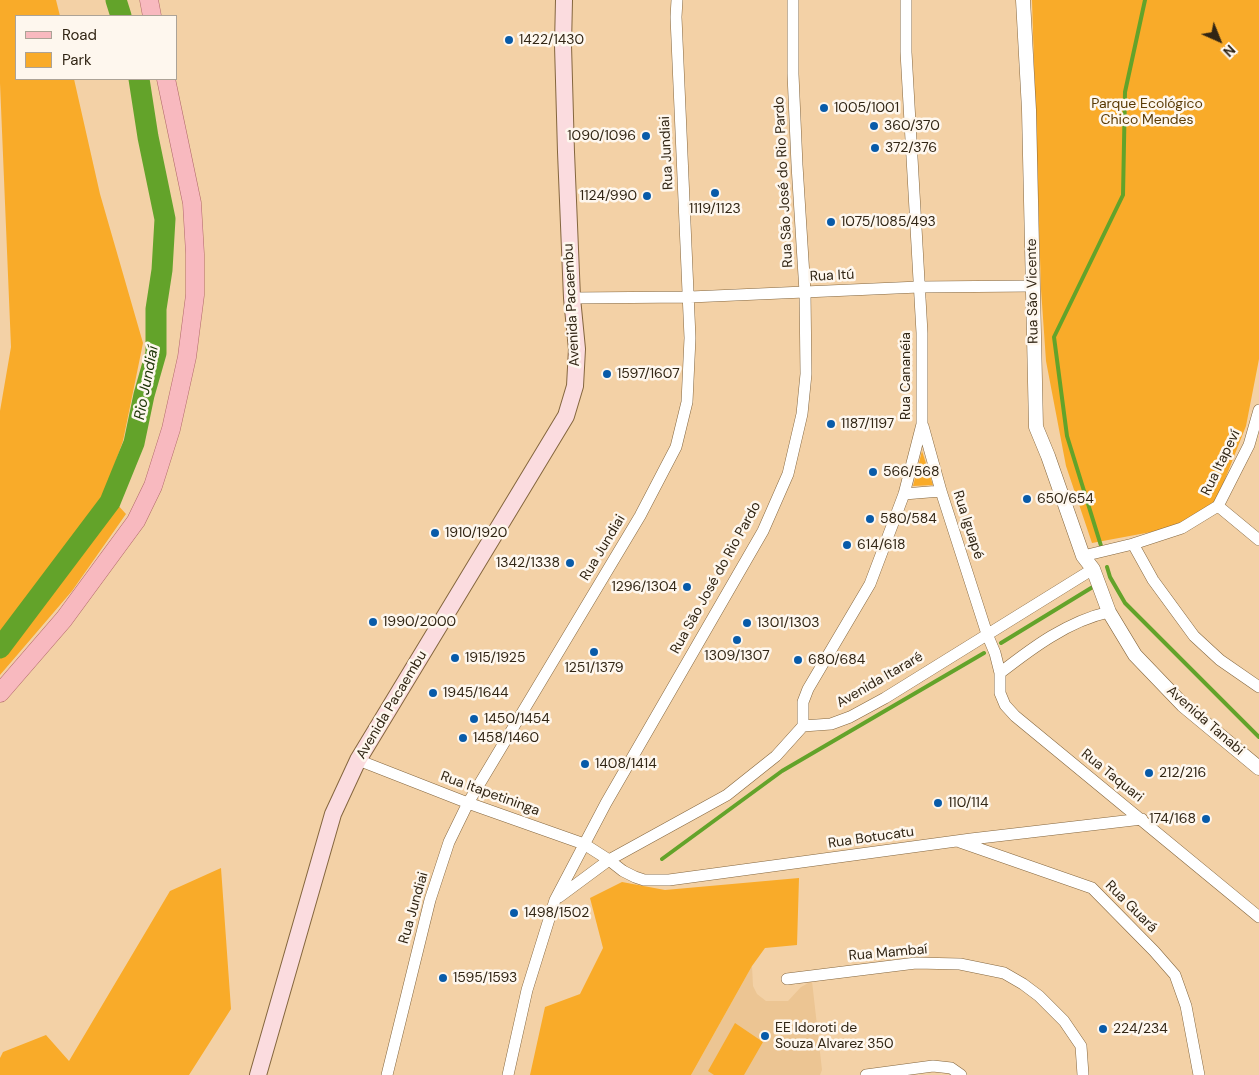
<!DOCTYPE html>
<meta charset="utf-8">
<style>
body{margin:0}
#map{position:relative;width:1259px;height:1075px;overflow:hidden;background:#f3d1a6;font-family:"DM Sans",sans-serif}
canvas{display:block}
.legend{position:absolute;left:15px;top:15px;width:162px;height:65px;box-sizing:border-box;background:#fef7ee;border:1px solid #aca397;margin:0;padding:6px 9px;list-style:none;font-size:15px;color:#312514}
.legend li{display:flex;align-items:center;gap:10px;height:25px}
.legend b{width:25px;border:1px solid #aca397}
.north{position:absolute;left:1194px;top:15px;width:50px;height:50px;-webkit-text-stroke:4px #fef7ee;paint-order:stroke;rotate:136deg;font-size:14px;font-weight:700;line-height:20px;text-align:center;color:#312514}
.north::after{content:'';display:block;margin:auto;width:18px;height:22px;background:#312514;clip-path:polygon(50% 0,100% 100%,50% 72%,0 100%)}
</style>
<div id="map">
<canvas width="1259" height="1075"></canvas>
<ul class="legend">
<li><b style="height:6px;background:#f8b9bf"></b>Road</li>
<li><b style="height:14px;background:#f9ab29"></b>Park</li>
</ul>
<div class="north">N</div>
</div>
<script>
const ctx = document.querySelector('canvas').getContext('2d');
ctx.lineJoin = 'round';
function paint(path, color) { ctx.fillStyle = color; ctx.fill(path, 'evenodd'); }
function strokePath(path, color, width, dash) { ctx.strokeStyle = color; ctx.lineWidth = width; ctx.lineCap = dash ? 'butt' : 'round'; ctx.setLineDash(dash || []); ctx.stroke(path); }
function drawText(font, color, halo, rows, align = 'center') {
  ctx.font = font + ' "DM Sans",sans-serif'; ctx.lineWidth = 5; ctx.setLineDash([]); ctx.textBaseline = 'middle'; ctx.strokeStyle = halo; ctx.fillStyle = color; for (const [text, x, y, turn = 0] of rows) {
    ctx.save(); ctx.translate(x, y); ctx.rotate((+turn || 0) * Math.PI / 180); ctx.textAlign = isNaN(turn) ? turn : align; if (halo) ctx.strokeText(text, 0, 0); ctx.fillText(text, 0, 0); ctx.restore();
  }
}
paint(new Path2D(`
 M752 966 753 986 757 994 766 1001H788L801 987 812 981 822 1070 820 1075H691Z`), '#ecc593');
paint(new Path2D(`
 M0 0H56L60 16H16V79H74L100 194 143 343 123 441 105 491 126 514 72 591 0 675V411L11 347 0 83Z
 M1032 0H1259V359L1246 426 1218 497 1205 512 1178 527 1092 543 1066 466 1046 361 1041 289Z
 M922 451 933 485 913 486Z
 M221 868 231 1009 189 1075H0V1058L3 1052 46 1035 69 1061 170 891Z
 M799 878 797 945 765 948 752 966 691 1075H530L545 1007 580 994 603 948 590 898 622 882 665 890Z
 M735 1023 763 1042 744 1075H714L708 1071Z`), '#f9ab29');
strokePath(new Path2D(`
 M1102 549 1067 436 1054 337 1123 195 1125 92 1145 0
 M1107 567 1110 577 1125 603 1259 737
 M1001 643 1096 585
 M662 859 782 771 984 653`), '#63a32a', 4);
strokePath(new Path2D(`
 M116 0 121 16
 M0 648 110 502 134 443 144 395 156 353V309L162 270 165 219 148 137 139 79`), '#63a32a', 21);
const minor = new Path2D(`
 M572 298 690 297 919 287 1033 286
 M923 426 941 491 987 634 995 653 1000 673V693L1005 705 1015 716 1259 917
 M904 494 941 491
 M1218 506 1259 540
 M1133 544 1153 580 1194 636 1220 660 1259 687
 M1083 556 1133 544 1182 528 1218 506 1249 445 1259 410
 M1000 673C1032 648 1068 621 1109 612
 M803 726V702L808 689 870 584 904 494 922 424V333L906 52V0
 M358 760 468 803 584 844 609 860 623 871 635 877 644 880H669L971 839 1142 819
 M960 842 1092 888 1154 951 1175 975 1186 1006 1199 1075
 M559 897 609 860 727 795 776 756 803 726 831 724 850 717 885 698 1093 569
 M787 979 916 963 960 964 1004 973 1023 984 1039 996 1064 1021 1081 1046 1083 1075
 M387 1075 430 900 449 842 468 803 640 516 676 447 687 402 690 338 676 17 677 0
 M508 1075 527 990 555 900 606 803 763 531 788 474 802 414 806 374 805 292 797 165 793 74V0
 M866 1075 933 1066 951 1068 961 1075`);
const tertiary = new Path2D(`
 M1023 0 1029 110 1036 427 1048 456 1083 556 1093 569 1109 612 1135 655 1183 705 1259 768`);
const secondary = new Path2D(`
 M258 1075 333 814 358 760 566 416 575 386 577 349 572 298 566 152 563 45 564 0`);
const primary = new Path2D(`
 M149 0 152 16
 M0 693 64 619 136 521 153 486 171 429 187 357 195 295V254L192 203 166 79`);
strokePath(minor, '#84663e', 12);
strokePath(tertiary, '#84663e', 15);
strokePath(secondary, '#84663e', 18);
strokePath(primary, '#af6768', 19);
strokePath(minor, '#fff', 11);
strokePath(tertiary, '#fff', 14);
strokePath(secondary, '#fbdcdf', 16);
strokePath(primary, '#f8b9bf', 18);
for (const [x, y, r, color] of [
 [509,40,5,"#085ba9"],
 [824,108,5,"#085ba9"],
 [874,126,5,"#085ba9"],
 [646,136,5,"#085ba9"],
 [875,148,5,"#085ba9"],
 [715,193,5,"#085ba9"],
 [647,196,5,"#085ba9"],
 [831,222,5,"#085ba9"],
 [607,374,5,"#085ba9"],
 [831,424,5,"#085ba9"],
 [873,472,5,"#085ba9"],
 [1027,499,5,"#085ba9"],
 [870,519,5,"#085ba9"],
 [435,533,5,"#085ba9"],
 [847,545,5,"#085ba9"],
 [570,563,5,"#085ba9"],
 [687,587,5,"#085ba9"],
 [373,622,5,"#085ba9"],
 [747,623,5,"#085ba9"],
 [737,640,5,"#085ba9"],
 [594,652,5,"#085ba9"],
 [455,658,5,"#085ba9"],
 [798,660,5,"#085ba9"],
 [433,693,5,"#085ba9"],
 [474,719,5,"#085ba9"],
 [463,738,5,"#085ba9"],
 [585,764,5,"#085ba9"],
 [1149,773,5,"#085ba9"],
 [938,803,5,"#085ba9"],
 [1206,819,5,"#085ba9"],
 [514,913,5,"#085ba9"],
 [443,978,5,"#085ba9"],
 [1103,1029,5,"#085ba9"],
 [765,1036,5,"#085ba9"]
]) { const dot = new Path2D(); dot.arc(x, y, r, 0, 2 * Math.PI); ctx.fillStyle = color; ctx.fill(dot); strokePath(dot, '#fef7ee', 2); }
drawText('14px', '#312514', '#fef7ee', [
 ["1422/1430",519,40],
 ["1005/1001",834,108],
 ["360/370",884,126],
 ["1090/1096",636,136,"right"],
 ["372/376",885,148],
 ["1124/990",637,196,"right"],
 ["1119/1123",715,209,"center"],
 ["1075/1085/493",841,222],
 ["1597/1607",617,374],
 ["1187/1197",841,424],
 ["566/568",883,472],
 ["650/654",1037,499],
 ["580/584",880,519],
 ["1910/1920",445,533],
 ["614/618",857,545],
 ["1342/1338",560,563,"right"],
 ["1296/1304",677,587,"right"],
 ["1990/2000",383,622],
 ["1301/1303",757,623],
 ["1309/1307",737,656,"center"],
 ["1915/1925",465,658],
 ["680/684",808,660],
 ["1251/1379",594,668,"center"],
 ["1945/1644",443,693],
 ["1450/1454",484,719],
 ["1458/1460",473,738],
 ["1408/1414",595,764],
 ["212/216",1159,773],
 ["110/114",948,803],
 ["174/168",1196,819,"right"],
 ["1498/1502",524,913],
 ["1595/1593",453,978],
 ["EE Idoroti de",775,1028],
 ["Souza Alvarez 350",775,1044],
 ["224/234",1113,1029]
], 'left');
drawText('14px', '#5a3a04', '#fef7ee', [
 ["Parque Ecológico",1147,104],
 ["Chico Mendes",1147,120]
]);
drawText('14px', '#312514', '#fef7ee', [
 ["Rua Jundiai",667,153,-93],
 ["Rua São José do Rio Pardo",784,182,-93],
 ["Rua Itú",832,276,-3],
 ["Rua São Vicente",1033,291,-91],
 ["Avenida Pacaembu",572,305,-93],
 ["Rua Cananéia",906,376,-90],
 ["Rua Itapeví",1221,463,-64],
 ["Rua Iguapé",968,525,72],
 ["Rua Jundiai",603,548,-59],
 ["Rua São José do Rio Pardo",716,578,-61],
 ["Avenida Itararé",880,680,-30],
 ["Avenida Pacaembu",392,705,-59],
 ["Avenida Tanabi",1205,721,41],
 ["Rua Taquari",1112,776,39],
 ["Rua Itapetininga",490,794,20],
 ["Rua Botucatu",871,838,-8],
 ["Rua Guará",1131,907,45],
 ["Rua Jundiai",414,908,-74],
 ["Rua Mambaí",888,953,-5]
]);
drawText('italic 15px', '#1b3304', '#fef7ee', [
 ["Rio Jundiaí",147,383,-79]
]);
</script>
